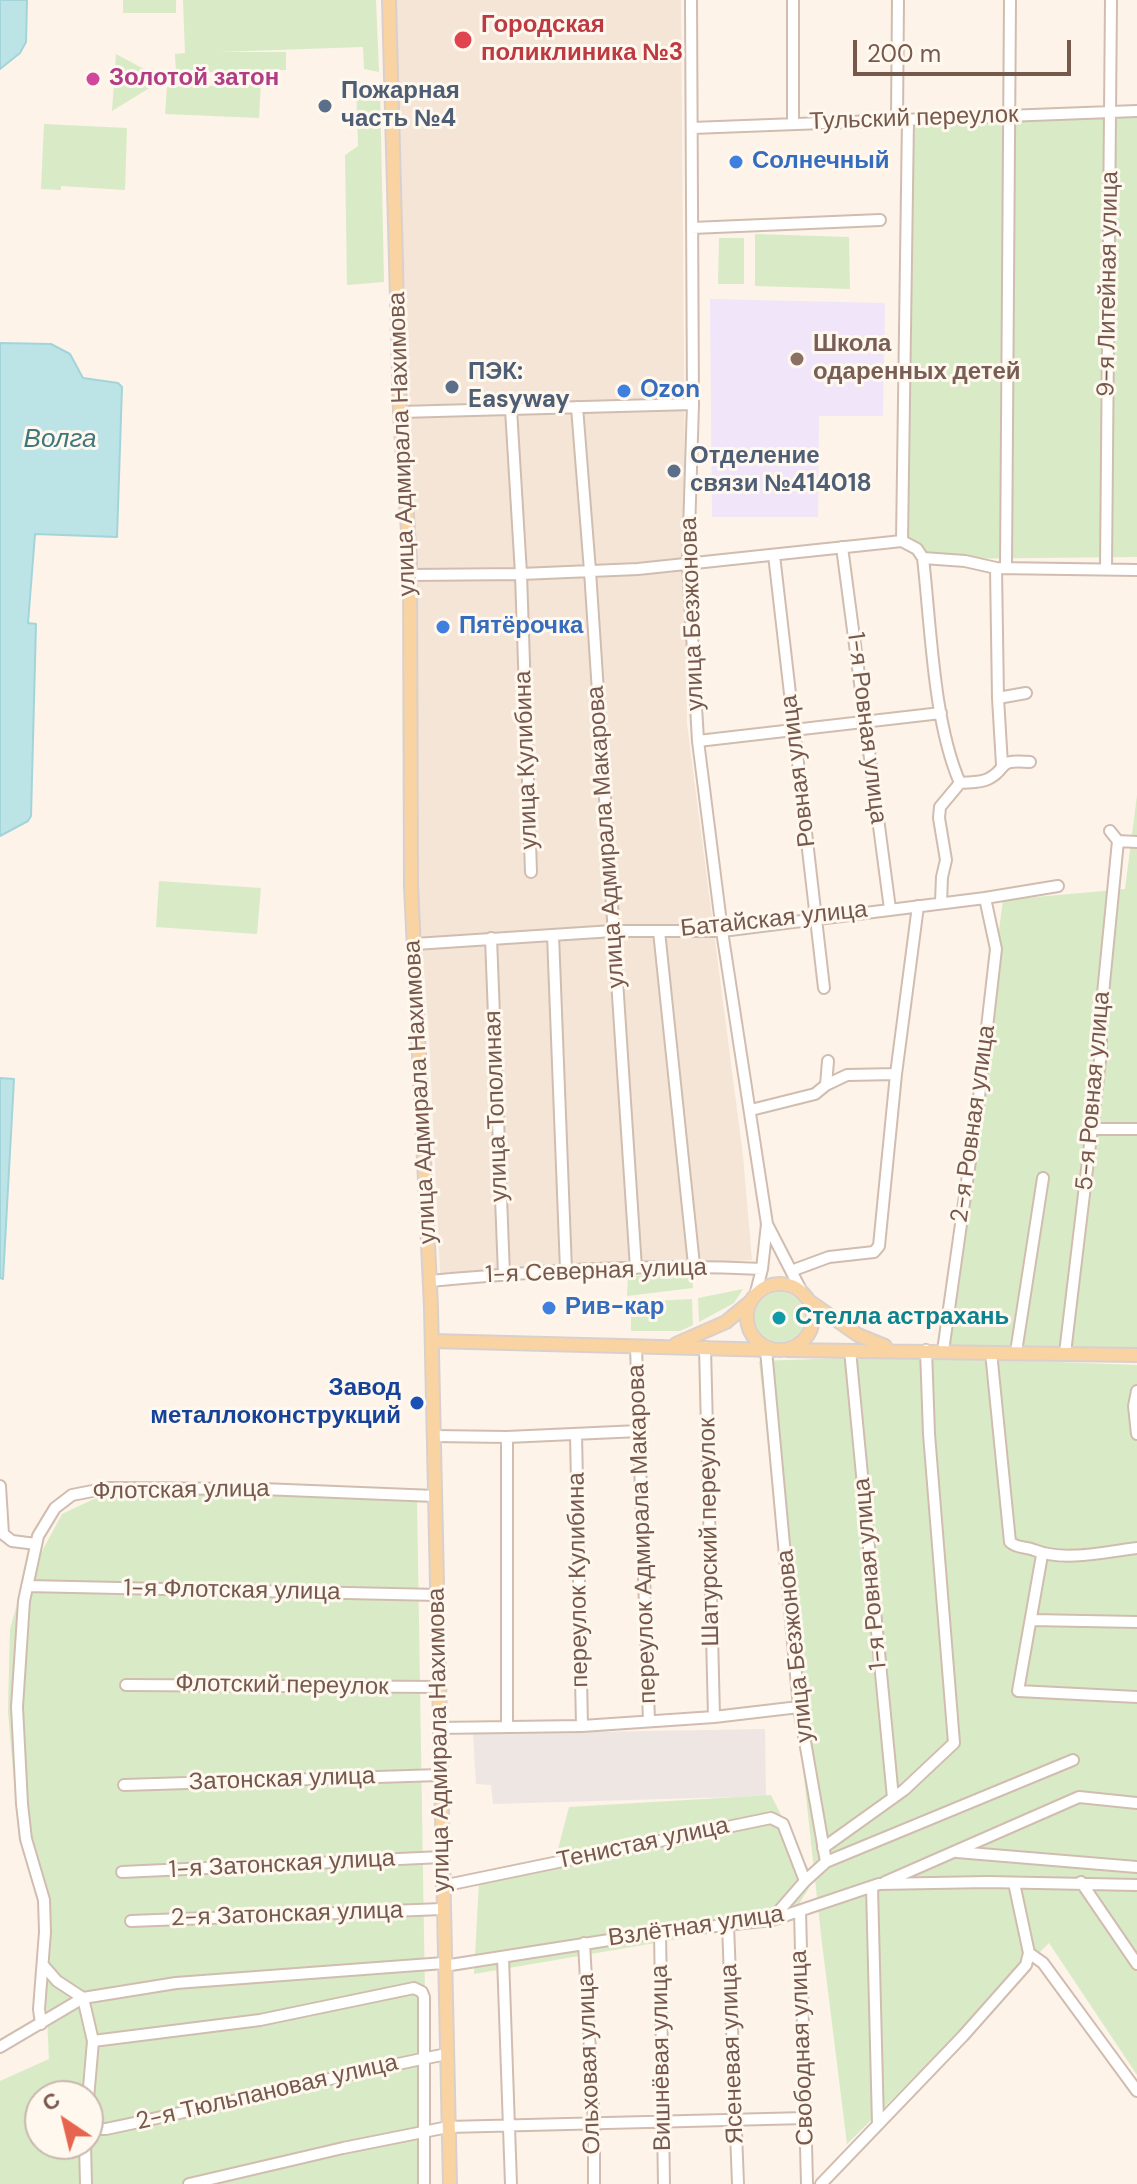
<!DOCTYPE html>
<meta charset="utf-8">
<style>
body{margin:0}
#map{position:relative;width:1137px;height:2184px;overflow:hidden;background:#fdf3e9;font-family:"DM Sans",sans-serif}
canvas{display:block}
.north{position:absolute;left:24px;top:2080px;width:80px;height:80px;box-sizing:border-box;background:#fff8ef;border:2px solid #c9b8ae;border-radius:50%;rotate:325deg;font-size:22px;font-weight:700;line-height:32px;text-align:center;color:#77584c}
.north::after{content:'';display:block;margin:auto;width:28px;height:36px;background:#e6654e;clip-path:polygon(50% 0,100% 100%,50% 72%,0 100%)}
.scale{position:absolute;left:853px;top:40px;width:218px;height:36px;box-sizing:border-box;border:4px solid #77584c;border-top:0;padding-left:10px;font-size:24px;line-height:28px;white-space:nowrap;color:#77584c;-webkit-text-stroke:6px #fff8ef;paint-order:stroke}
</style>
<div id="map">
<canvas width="1137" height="2184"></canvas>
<div class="north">С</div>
<div class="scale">200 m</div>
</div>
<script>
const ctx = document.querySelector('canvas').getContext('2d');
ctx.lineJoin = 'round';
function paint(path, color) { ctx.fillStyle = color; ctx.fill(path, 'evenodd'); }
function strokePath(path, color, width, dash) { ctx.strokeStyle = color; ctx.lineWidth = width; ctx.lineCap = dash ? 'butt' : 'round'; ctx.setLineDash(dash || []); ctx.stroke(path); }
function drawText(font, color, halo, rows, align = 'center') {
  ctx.font = font + ' "DM Sans",sans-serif'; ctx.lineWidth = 6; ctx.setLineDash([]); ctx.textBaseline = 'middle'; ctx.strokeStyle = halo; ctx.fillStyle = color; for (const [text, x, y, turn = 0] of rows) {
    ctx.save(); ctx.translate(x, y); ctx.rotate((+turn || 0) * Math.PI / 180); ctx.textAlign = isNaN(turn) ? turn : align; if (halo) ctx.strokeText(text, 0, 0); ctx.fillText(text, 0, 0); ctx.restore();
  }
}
paint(new Path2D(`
 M396 0H681L687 724 743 1156 752 1260 440 1273 429 1035 417 882V582L397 93Z`), '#f4e5d7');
paint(new Path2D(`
 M765 1729 766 1796 493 1804 491 1785 476 1784 473 1734Z`), '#eee6e2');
paint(new Path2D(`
 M710 299 885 303 883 416H819L818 517H712Z`), '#f0e5f9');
paint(new Path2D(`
 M123 0H176V13H123Z
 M183 0H376L379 72 364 69 363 47 219 52H286V70L176 73 175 54 185 53Z
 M116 54 155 75 156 84 112 111Z
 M261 84 259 118 165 114 167 87Z
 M356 87H380L384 282 347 285 345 155 358 146Z
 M1137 118V557L934 559 905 535 912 325 908 119Z
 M44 124 127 128 125 190 61 186V190L41 189Z
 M755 234 849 237 850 289 755 286Z
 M719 238H744V284H718Z
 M1137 795V1351L944 1348 1003 900 1125 889Z
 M159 881 261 888 257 934 156 927Z
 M692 1274 693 1288 627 1296 628 1276Z
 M743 1289 734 1303 699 1322 698 1298Z
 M755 1317a25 25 0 1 1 50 0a25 25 0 1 1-50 0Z
 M692 1299 693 1325 680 1331H631V1302Z
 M901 1356 1137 1365V2075L1049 1943 847 2144 821 1935 759 1361Z
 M256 1491 417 1498 428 2184H0V2081L49 2059 40 1884 19 1841 8 1712 10 1629 21 1590 62 1514 96 1498ZM40 2096H88V2144H40Z
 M771 1795 814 1880 789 1920 474 1974 479 1881 553 1868 569 1807Z`), '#d8ebc6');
const water = new Path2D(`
 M0 0H27L26 42 20 53 0 69Z
 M0 343 51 344 70 354 83 378 118 383 122 387 117 537 35 534 28 623 36 624 31 816 28 821 0 836Z
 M0 1078 14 1079 3 1279 0 1278Z`);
paint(water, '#bce4e7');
strokePath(water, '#a3d4d9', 2);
const minor = new Path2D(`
 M691 0 693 404 688 563 698 741 722 931 767 1224 762 1269 755 1296
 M793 0V123
 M897 118 898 0
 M692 128 1137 111
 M692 228 880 220
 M577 407 590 571 636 1268
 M511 409 521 574 531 872
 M400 412 693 404
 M902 541 908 119
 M842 547 890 909
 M774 555 824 988
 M923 558C931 627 933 721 960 783L940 807 939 818 946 860 942 877 941 902
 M1006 567 1010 0
 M996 568 998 698 1002 765
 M1106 568 1111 0
 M410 575 521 574 638 569 902 541 917 549 923 558 965 561 996 568 1137 570
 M998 698 1026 693
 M698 741 941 713
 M960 783C969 782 980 783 988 779 1010 768 994 759 1030 762
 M1118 841 1137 842
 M659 931 694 1265
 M553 935 566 1270
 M491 938 504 1275
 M415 944 613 931H722L985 898 1058 886
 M826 1085 847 1075 896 1074
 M751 1110 815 1094 826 1085 828 1061
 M1092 1129H1137
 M768 1226 804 1296
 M791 1271 829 1257 874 1252 879 1246 896 1074 918 906
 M430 1281C540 1271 651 1263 762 1269
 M753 1336 766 1350 799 1707 826 1862 805 1881 772 1919
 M636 1347 649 1721
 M705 1347 714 1717
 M850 1350 893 1798
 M943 1351 979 1097 996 949 985 898
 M991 1352 1010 1542C1018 1549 1025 1546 1034 1550 1064 1562 1105 1552 1137 1548
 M1016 1352 1043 1178
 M1065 1353 1101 1052V1014L1118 841 1110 831
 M1137 1391 1134 1406 1137 1434
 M576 1434 582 1726
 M434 1436 507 1437 639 1431
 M0 1486 3 1534 12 1541 36 1544
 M1042 1555 1018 1691 1137 1697
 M27 1586 438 1595
 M1031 1620 1137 1622
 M126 1685 439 1687
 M507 1726V1437
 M438 1728 582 1726 714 1717 799 1707
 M124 1785 440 1775
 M823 1848 904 1790 954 1743 929 1434 926 1350
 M957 1852 1137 1867
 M826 1862 1073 1760
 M122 1872 442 1857
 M885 1882 1079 1797 1137 1803
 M1081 1882 1137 1964
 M442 1886 771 1818 783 1824 805 1881
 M872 1887 878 2124
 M800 1911 807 2184
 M131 1921 442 1909
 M728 1925 738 2184
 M660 1932 664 2184
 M584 1943 594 2124V2184
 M1029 1953 1043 1963 1137 2091
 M503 1957 511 2184
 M43 1965 57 1981 83 1998 176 1983 444 1963
 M444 1966 660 1932 772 1920 879 1884 987 1882 1137 1885
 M41 2024 39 2009 45 1932 44 1900 26 1839 22 1804 17 1707 24 1601 38 1536 55 1508 72 1495 108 1488 262 1489 435 1496
 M93 2041 260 2020 414 1988 422 1992 424 1997V2184
 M0 2047 83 1998 93 2041 88 2099
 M88 2129H106C220 2105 332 2077 446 2054
 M85 2144 86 2184
 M189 2184 343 2148 448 2127 806 2118
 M821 2184 963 2036 1026 1965 1029 1953 1014 1883`);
const major = new Path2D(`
 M389 0 400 412 410 561 411 886 431 1307 450 2184
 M747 1317a33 33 0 1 1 66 0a33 33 0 1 1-66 0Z
 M809 1301 858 1335 885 1346
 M432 1341 774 1350
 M676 1344 726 1322 750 1302
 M787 1350 1137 1355`);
strokePath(minor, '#d1bdb0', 14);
strokePath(major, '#d9d0cd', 16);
strokePath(minor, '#fff', 10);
strokePath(major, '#fad3a2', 12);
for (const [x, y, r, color] of [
 [463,40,10,"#e0444e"],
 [93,79,8,"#d1479c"],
 [325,106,8,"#5c6f8a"],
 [736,162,8,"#3f7fe0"],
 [797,359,8,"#8d6e63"],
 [452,387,8,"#5c6f8a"],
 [624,391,8,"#3f7fe0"],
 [674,471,8,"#5c6f8a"],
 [443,627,8,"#3f7fe0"],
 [549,1308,8,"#3f7fe0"],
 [779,1318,8,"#0f9aa8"],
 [417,1403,8,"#1a4fb4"]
]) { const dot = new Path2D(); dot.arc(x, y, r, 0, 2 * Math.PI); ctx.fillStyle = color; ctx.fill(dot); strokePath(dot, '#fff8ef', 3); }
drawText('bold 24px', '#be3a42', '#fff8ef', [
 ["Городская",481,26],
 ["поликлиника №3",481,54]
], 'left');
drawText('bold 24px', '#b23c85', '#fff8ef', [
 ["Золотой затон",109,79]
], 'left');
drawText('bold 24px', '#4e5e75', '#fff8ef', [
 ["Пожарная",341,92],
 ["часть №4",341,120],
 ["ПЭК:",468,373],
 ["Easyway",468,401],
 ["Отделение",690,457],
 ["связи №414018",690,485]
], 'left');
drawText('24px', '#77584c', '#fff8ef', [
 ["Тульский переулок",914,119,-2],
 ["9-я Литейная улица",1109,284,-89],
 ["улица Адмирала Нахимова",403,444,-92],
 ["улица Безжонова",693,614,-92],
 ["1-я Ровная улица",866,728,83],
 ["улица Кулибина",527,760,-92],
 ["Ровная улица",799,771,-97],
 ["улица Адмирала Макарова",607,837,-94],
 ["Батайская улица",774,920,-6],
 ["5-я Ровная улица",1094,1091,-85],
 ["улица Адмирала Нахимова",421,1092,-93],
 ["улица Тополиная",497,1106,-92],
 ["2-я Ровная улица",974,1124,-82],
 ["1-я Северная улица",596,1272,-2],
 ["Флотская улица",181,1491,-1],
 ["Шатурский переулок",710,1532,-91],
 ["переулок Адмирала Макарова",643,1534,-92],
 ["1-я Ровная улица",871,1574,-95],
 ["переулок Кулибина",579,1580,-91],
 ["1-я Флотская улица",232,1591,1],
 ["улица Безжонова",796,1646,-96],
 ["Флотский переулок",282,1686,1],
 ["улица Адмирала Нахимова",440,1740,-91],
 ["Затонская улица",282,1780,-2],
 ["Тенистая улица",643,1844,-12],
 ["1-я Затонская улица",282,1865,-3],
 ["2-я Затонская улица",287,1915,-2],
 ["Взлётная улица",696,1927,-8],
 ["Свободная улица",803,2048,-92],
 ["Ясеневая улица",733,2054,-92],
 ["Вишнёвая улица",662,2058,-91],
 ["Ольховая улица",590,2064,-92],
 ["2-я Тюльпановая улица",267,2093,-13]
]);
drawText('bold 24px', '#366cbe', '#fff8ef', [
 ["Солнечный",752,162],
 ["Ozon",640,391],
 ["Пятёрочка",459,627],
 ["Рив-кар",565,1308]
], 'left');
drawText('bold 24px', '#785e54', '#fff8ef', [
 ["Школа",813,345],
 ["одаренных детей",813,373]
], 'left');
drawText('bold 24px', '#0d838f', '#fff8ef', [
 ["Стелла астрахань",795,1318]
], 'left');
drawText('bold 24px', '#164399', '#fff8ef', [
 ["Завод",401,1389],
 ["металлоконструкций",401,1417]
], 'right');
drawText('italic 26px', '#3f777c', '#fff8ef', [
 ["Волга",60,440]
]);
</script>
